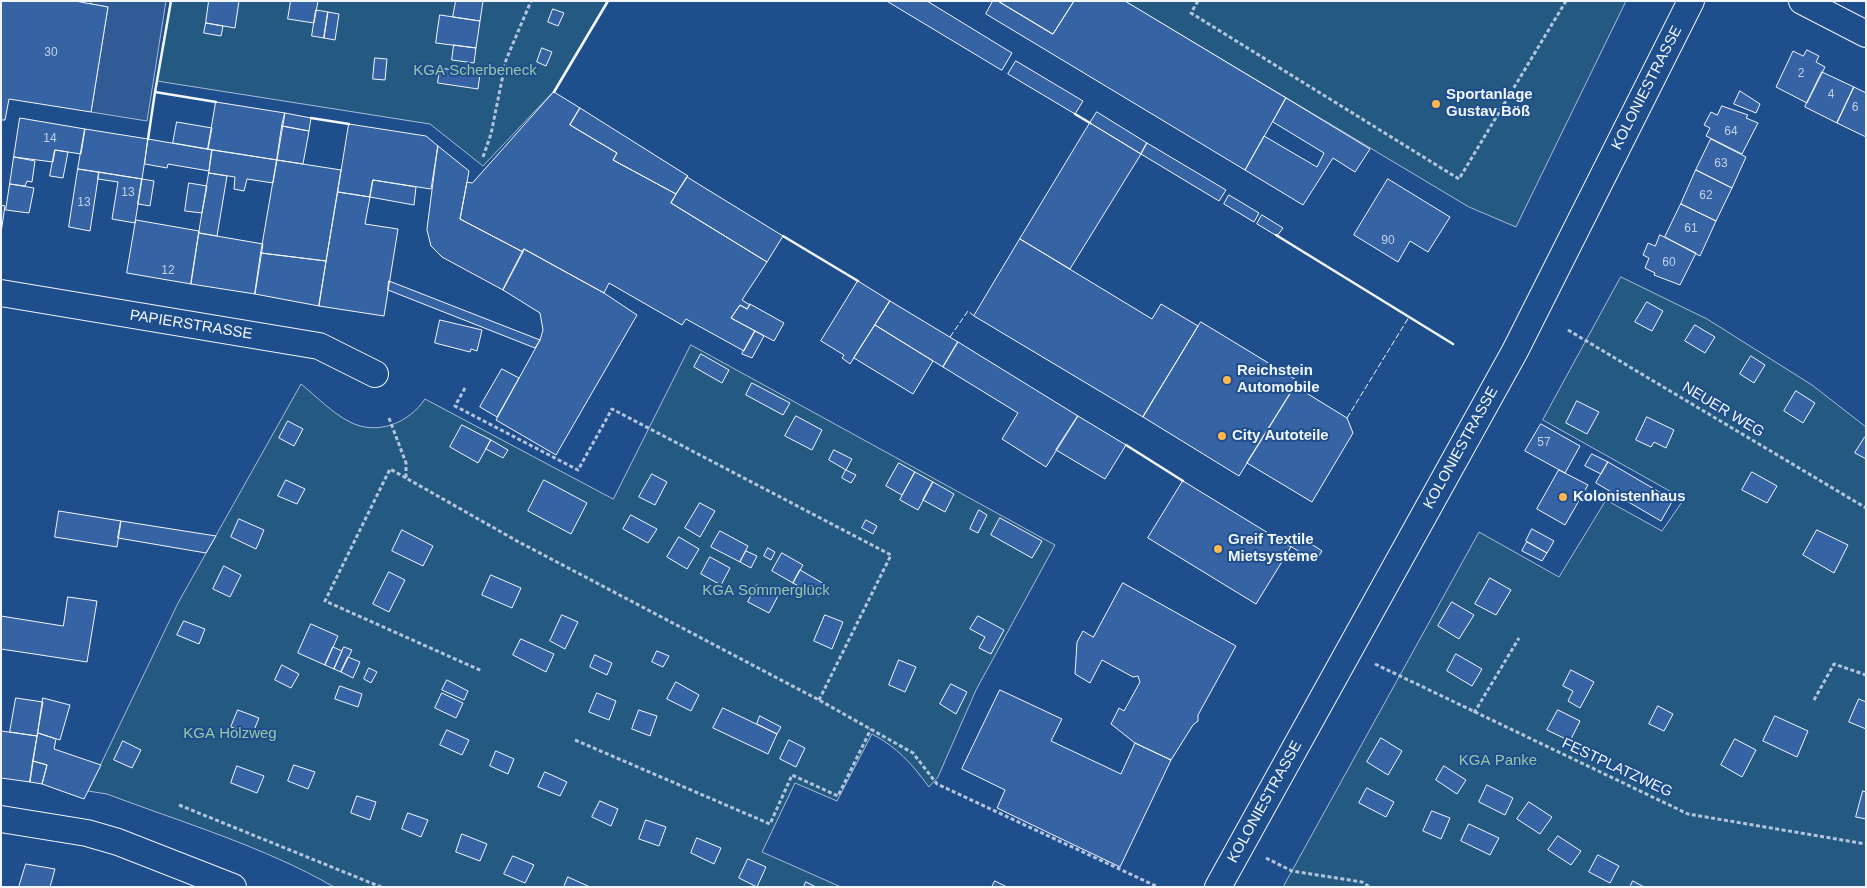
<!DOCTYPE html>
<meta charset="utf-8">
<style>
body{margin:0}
#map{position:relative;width:1867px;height:888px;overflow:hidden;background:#1f4e8c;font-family:Helvetica,sans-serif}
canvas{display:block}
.frame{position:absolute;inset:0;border:2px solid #f2f6ff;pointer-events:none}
</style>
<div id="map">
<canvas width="1867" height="888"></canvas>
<div class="frame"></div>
</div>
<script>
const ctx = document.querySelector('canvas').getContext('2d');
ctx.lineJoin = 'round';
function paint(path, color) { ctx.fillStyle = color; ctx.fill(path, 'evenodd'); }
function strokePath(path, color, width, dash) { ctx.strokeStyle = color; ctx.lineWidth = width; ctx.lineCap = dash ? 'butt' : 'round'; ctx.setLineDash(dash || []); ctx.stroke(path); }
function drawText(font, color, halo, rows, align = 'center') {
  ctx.font = font + ' Helvetica,sans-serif'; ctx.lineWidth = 4; ctx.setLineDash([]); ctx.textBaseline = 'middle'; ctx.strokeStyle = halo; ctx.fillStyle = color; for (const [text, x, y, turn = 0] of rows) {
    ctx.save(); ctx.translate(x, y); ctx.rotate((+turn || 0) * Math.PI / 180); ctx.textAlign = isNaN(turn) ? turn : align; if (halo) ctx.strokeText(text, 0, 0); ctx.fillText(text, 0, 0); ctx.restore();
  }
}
const green = new Path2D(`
 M171 1H607L553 92 483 166 430 124 157 81Z
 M1125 1H1626L1516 227 1469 207Z
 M1621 277 1707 319 1812 385 1866 427V887H1283L1479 532 1559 577 1606 500 1662 531 1684 499 1543 420Z
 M691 345 1055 545 976 690 938 777 929 787C912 764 897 747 872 734L837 801 795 783 762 852 841 887H334C265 847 181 822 107 794L88 791 178 603 301 384C316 396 332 413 350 422 377 436 409 423 425 399L613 499Z`);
paint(green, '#245a82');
strokePath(green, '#a8bbd7', 1);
const parking = new Path2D(`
 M91 1H166L147 121 91 112 108 7 91 4Z`);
paint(parking, '#305b95');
strokePath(parking, '#a8bbd7', 1);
const building = new Path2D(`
 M1 1H75L108 7 91 112 9 99 5 120H1Z
 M209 1H239L235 28 206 23Z
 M291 1H318L314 23 288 19Z
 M456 1H483L480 21 453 17Z
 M887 1H927L1012 53 1002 70Z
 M993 1H998L1053 34 1074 1H1125L1286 98 1245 170 986 14Z
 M998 1H1074L1053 34Z
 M553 9 564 13 558 26 548 22Z
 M316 10 328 12 324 38 312 36Z
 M328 12 339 14 335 40 324 38Z
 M440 15 480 21 476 48 436 43Z
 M206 23 223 26 221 36 204 33Z
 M454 45 476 48 474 63 452 60Z
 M542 48 552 52 546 66 537 62Z
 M1807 50 1819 56 1816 62 1825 67 1807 103 1776 87 1793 51 1803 56Z
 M375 58 387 59 385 80 373 79Z
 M1016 61 1083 101 1075 114 1008 74Z
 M440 68 480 74 478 89 438 83Z
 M1822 72 1854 87 1837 123 1805 107Z
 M1854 87 1866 93V137L1837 123Z
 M1740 91 1760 104 1756 113 1734 104Z
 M554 92 580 108 570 125 617 153 613 160 676 194 671 203 767 262 742 300 750 305 747 309 740 305 731 318 755 331 744 351 686 319 682 325 609 283 604 293 524 249 523 252 460 219 467 182 472 183Z
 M1286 98 1370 149 1355 172 1333 158 1303 205 1245 170 1264 136 1317 167 1324 153 1273 122Z
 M216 102 285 113 277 160 208 149Z
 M1722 106 1748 115 1746 118 1758 123 1742 154 1706 136 1710 128 1704 125 1711 112 1717 115Z
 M580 108 688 176 676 194 613 160 617 153 570 125Z
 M1097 112 1147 143 1141 154 1090 123Z
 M285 113 311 118 309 131 282 126Z
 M20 118 85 129 81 154 55 150 53 162 14 157Z
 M177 122 212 128 208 149 173 143Z
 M1090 123 1141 154 1070 269 1020 239Z
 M349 124 426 136 438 146 431 189 373 180 370 197 338 192Z
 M282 126 309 131 303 164 277 160Z
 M85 129 148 139 142 179 78 169Z
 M148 139 212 150 209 171 168 164 167 168 145 164Z
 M1711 139 1746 157 1732 188 1696 170Z
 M1147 143 1226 190 1219 201 1141 154Z
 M438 146 469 171 460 219 523 252 503 290 442 257 431 246 427 230Z
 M55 150 68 152 63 178 50 176Z
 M212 150 277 160 273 183 247 179 244 191 234 189 235 177 209 173Z
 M14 157 35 161 32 182 27 181 25 186 10 184Z
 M277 160 341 170 326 261 261 253Z
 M78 169 99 172 90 231 69 227Z
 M1696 170 1732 188 1716 221 1681 204Z
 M99 172 142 179 135 223 112 219 118 182 98 179Z
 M209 173 227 176 217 236 199 233Z
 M687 177 783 236 767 262 671 203Z
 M142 179 154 181 150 206 138 204Z
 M1388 179 1450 217 1428 252 1410 241 1398 262 1354 235Z
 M373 180 416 187 414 205 370 197Z
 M189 183 207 186 202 213 185 211Z
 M10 184 34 188 29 213 6 210Z
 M338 192 370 197 365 224 398 229 384 316 319 306Z
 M1229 195 1259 213 1254 222 1224 204Z
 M1681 204 1716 221 1700 256 1665 237Z
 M1 205 5 206 1 233Z
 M1262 215 1283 228 1277 236 1257 224Z
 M136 220 199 231 191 284 127 273Z
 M199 233 263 244 255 294 191 284Z
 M1660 235 1696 253 1680 285 1654 275 1655 273 1645 268 1649 258 1643 255 1648 243 1655 246Z
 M1020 239 1152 319 1161 304 1198 326 1143 417 974 316Z
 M524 249 604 293 637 315 556 455 496 420 540 340 543 330 540 313 503 290Z
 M261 253 326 261 319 306 255 294Z
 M389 281 540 340 535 348 388 290Z
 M858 281 890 301 850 364 842 358 844 355 821 341Z
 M890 301 958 342 943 367 875 325Z
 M1647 302 1663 311 1652 331 1635 322Z
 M750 304 784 323 774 341 731 318 740 305 747 309Z
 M440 320 482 330 477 351 471 349 470 352 435 343Z
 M1201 322 1298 381 1239 476 1143 417Z
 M875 325 933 361 913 394 854 358Z
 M1695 325 1715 337 1705 353 1685 341Z
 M755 331 764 336 752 358 742 354Z
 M958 342 1078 416 1046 467 1002 439 1018 413 943 367Z
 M701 354 729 370 722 383 694 367Z
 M1751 356 1765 365 1754 383 1740 374Z
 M502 369 519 378 497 417 480 407Z
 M752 383 790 403 783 415 746 395Z
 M1295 386 1347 418 1353 433 1312 502 1247 463Z
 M1796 391 1815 403 1803 423 1784 411Z
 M1577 401 1599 412 1587 434 1566 423Z
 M796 416 822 430 812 450 785 436Z
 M1078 416 1126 445 1105 479 1056 450Z
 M1647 417 1674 430 1666 448 1654 442 1651 447 1636 440Z
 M288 421 303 429 294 446 279 438Z
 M1541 424 1580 446 1565 473 1525 451Z
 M462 425 491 440 478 463 450 447Z
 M1865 437H1866V459L1855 453Z
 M491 440 508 450 503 458 486 449Z
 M834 450 852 459 846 470 829 460Z
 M1592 454 1608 462 1601 474 1585 466Z
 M1608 462 1673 500 1661 521 1596 483Z
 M899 463 915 472 902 495 886 486Z
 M846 470 856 475 851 483 842 478Z
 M1559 470 1588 485 1565 525 1537 509Z
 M915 472 933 482 918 510 900 500Z
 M1752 472 1777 486 1767 503 1742 490Z
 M652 474 667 482 655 505 639 497Z
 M286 480 305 489 297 504 278 496Z
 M544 480 587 503 571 534 528 511Z
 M1183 481 1291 547 1256 604 1148 538Z
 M933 482 954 494 945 512 923 500Z
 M700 503 715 511 700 537 685 528Z
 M979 510 987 515 978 533 970 529Z
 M59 511 121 521 117 547 55 537Z
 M631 515 657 529 648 543 623 529Z
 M1000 518 1042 541 1032 558 991 535Z
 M239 519 264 530 256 549 231 537Z
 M866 520 877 526 873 534 862 528Z
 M121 521 216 536 206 553 118 538Z
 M1532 529 1554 541 1547 553 1526 541Z
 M402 530 433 546 423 566 392 551Z
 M1817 530 1848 545 1834 573 1803 555Z
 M720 531 748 546 740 562 711 547Z
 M1296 534 1322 551 1315 562 1289 545Z
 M679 537 699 549 687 569 667 557Z
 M1527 542 1547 553 1542 561 1522 551Z
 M768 548 775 552 771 560 764 556Z
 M746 551 757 556 751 568 740 562Z
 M782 553 803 565 793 583 772 571Z
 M710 557 730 568 721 585 701 574Z
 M224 566 241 575 230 597 213 589Z
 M800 570 826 585 819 597 793 583Z
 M389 572 405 580 389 612 373 604Z
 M491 575 521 588 512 608 482 595Z
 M1490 578 1511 590 1496 615 1475 604Z
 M1123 583 1236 646 1198 715V721L1193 725 1171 760 1135 743 1111 724 1119 708 1124 711 1140 682 1138 676 1133 677 1102 660 1090 683 1075 674 1077 642 1083 631 1093 637Z
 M757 585 778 596 769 613 748 602Z
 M68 597 97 601 87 662 1 649V616L63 626Z
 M1452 602 1474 615 1459 639 1438 626Z
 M562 615 578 622 565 649 550 641Z
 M825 615 843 622 832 649 814 641Z
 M978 616 1004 630 991 654 979 648 985 637 970 629Z
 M184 621 205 629 199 644 177 635Z
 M311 624 338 636 325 665 298 653Z
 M521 639 554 654 546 672 513 655Z
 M333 647 342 651 334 669 325 665Z
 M344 647 352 650 341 672 334 669Z
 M657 651 669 656 663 667 652 662Z
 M1456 654 1482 669 1472 686 1447 671Z
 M595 655 612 663 607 675 590 667Z
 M348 657 360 662 353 678 341 672Z
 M899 660 916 667 905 692 889 685Z
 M282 665 299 674 291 688 275 680Z
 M369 668 377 672 371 683 364 679Z
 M1571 670 1594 682 1580 708 1568 701 1573 691 1563 686Z
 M447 680 468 691 464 700 442 690Z
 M676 682 699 695 691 711 667 699Z
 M951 684 967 692 956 714 940 704Z
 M340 686 362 694 358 707 335 699Z
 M1000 690 1062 719 1051 741 1121 774 1135 743 1171 760 1120 867 997 808 1005 790 962 769Z
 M442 693 463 703 456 718 435 708Z
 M597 693 616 701 609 720 589 712Z
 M16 698 43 702 37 736 10 732Z
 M43 698 70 705 60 740 38 733Z
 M1859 699 1866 702V729L1849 722Z
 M1658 706 1673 714 1664 731 1649 724Z
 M723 708 777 734 768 754 713 728Z
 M238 710 259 718 252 735 231 727Z
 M639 710 657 716 650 736 632 729Z
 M1558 710 1580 721 1570 741 1547 730Z
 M760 716 781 727 777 734 757 724Z
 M1775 716 1808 731 1797 757 1763 741Z
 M447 730 469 740 462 755 440 745Z
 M1 731 37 736 30 782 1 778Z
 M38 733 56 739 54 749 101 765 84 799 42 784 47 765 33 761Z
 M1381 738 1402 751 1388 775 1367 762Z
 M1735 739 1756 750 1742 777 1721 765Z
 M789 740 805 748 796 767 780 759Z
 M123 741 141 750 132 768 114 760Z
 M496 751 514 759 508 774 490 766Z
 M33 761 47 765 42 784 30 782Z
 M294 765 315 772 308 789 288 781Z
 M237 766 264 776 257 793 231 783Z
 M1444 766 1466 780 1457 794 1436 780Z
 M545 772 567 782 560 796 538 787Z
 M1487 785 1513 798 1505 815 1479 802Z
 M1367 788 1394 802 1386 817 1359 803Z
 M1863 791 1866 792V819L1856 817Z
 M357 796 376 802 370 820 351 813Z
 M600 801 618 809 611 826 592 817Z
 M1529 802 1552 817 1540 834 1517 819Z
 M1432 811 1450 818 1441 839 1423 831Z
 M408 813 428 820 421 837 402 829Z
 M646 820 666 827 659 846 639 839Z
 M1469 824 1499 838 1490 855 1461 841Z
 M462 834 487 844 480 861 456 852Z
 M1558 836 1581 851 1571 865 1548 850Z
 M697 838 721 848 714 864 691 853Z
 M1598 855 1619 866 1610 883 1589 872Z
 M513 856 534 865 525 883 504 874Z
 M748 859 766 867 757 887 739 878Z
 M26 864 55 869 50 887H19Z
 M568 877 590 887H564Z
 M995 881 1007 887H992Z
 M1633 881 1644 887H1630Z
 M806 882 816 887H804Z`);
paint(building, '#3563a3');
strokePath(building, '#f2f6ff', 1);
const minor = new Path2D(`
 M1802 1 1866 34
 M1 293 319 346 375 374
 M1 819 87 833 118 842 233 887
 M1218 887 1515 351 1691 1`);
strokePath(minor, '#f2f6ff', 28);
strokePath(new Path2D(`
 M1198 1 1191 13 1459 179 1566 1
 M483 157 491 134 506 60 531 1
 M1568 330 1866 508
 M465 388 455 406 578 470 612 409 891 555 819 700
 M389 418 406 463V478L517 541 819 700 913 753 937 784 1158 887
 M406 478 390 469 325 601 482 671
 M1375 664 1688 814 1866 844
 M1814 700 1834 664 1866 675
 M1474 713 1519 638
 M575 740 770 824 792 775 838 796 871 729
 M179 805 381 887
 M1266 858 1292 871 1362 882 1370 887`), '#b3c4dc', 3, [4, 2.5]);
strokePath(minor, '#1f4e8c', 26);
strokePath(new Path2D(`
 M950 337 968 311 974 316
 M1347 418 1409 317`), '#f2f6ff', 1, [6, 2.5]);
strokePath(new Path2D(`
 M171 1 155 92 216 102
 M554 92 608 1
 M1075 114 1090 123
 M311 118 349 124
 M148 139 155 92
 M1276 235 1453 344
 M783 236 858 281
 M1126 445 1183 481`), '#f2f6ff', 2.5);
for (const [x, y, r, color] of [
 [1436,104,5,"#ffb74d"],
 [1227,380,5,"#ffb74d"],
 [1222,436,5,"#ffb74d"],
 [1563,497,5,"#ffb74d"],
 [1218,549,5,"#ffb74d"]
]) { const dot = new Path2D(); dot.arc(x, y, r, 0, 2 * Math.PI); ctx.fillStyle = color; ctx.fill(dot); strokePath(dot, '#1f4e8c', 2); }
drawText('12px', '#c3d1e8', null, [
 ["30",51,53],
 ["2",1801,74],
 ["4",1831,95],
 ["6",1855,108],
 ["64",1731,132],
 ["14",50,139],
 ["63",1721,164],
 ["13",128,193],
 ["62",1706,196],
 ["13",84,203],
 ["61",1691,229],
 ["90",1388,241],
 ["60",1669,263],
 ["12",168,271],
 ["57",1544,443]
]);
drawText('15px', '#97c8a6', '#1f4e8c', [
 ["KGA Scherbeneck",475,71],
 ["KGA Sommerglück",766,591],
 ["KGA Holzweg",230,734],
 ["KGA Panke",1498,761]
]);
drawText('15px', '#f2f6ff', '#1f4e8c', [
 ["KOLONIESTRASSE",1647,88,-63],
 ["PAPIERSTRASSE",191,325,9],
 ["NEUER WEG",1723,410,31],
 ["KOLONIESTRASSE",1461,448,-61],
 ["FESTPLATZWEG",1617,768,25],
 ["KOLONIESTRASSE",1265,802,-61]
]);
drawText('bold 15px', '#f2f6ff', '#1f4e8c', [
 ["Sportanlage",1446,95],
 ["Gustav Böß",1446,112],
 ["Reichstein",1237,371],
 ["Automobile",1237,388],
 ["City Autoteile",1232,436],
 ["Kolonistenhaus",1573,497],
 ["Greif Textile",1228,540],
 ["Mietsysteme",1228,557]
], 'left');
</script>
